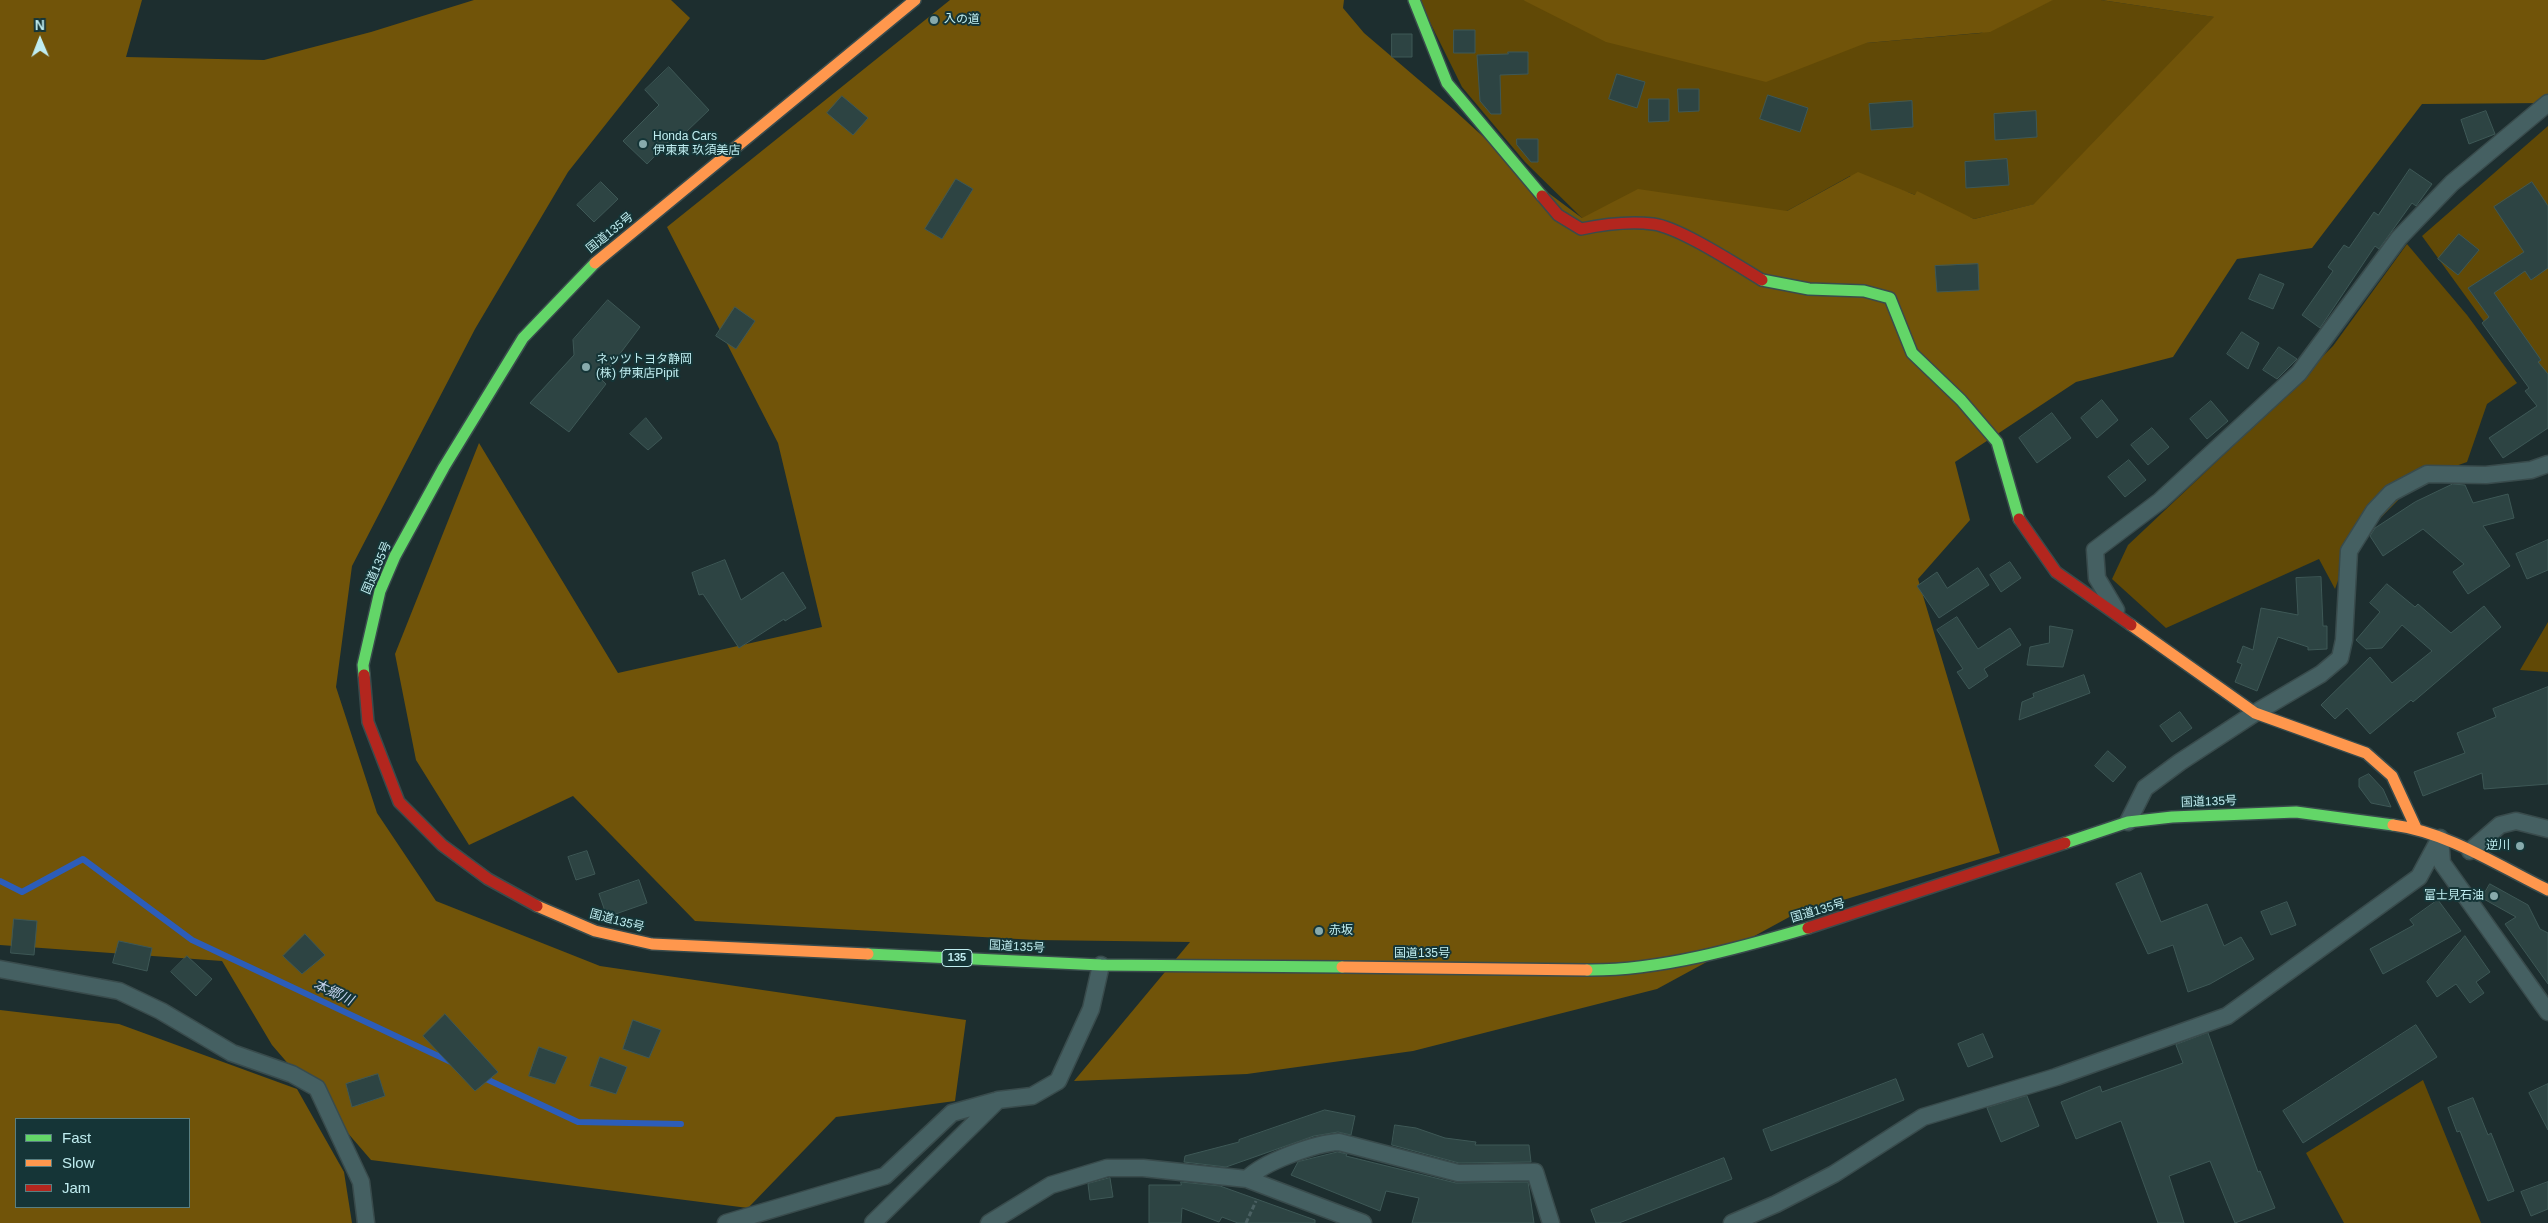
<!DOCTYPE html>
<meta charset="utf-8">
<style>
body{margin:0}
#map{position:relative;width:2548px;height:1223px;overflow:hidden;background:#1d2e2f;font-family:Helvetica,sans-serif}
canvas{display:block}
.legend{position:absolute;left:15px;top:1118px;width:175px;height:90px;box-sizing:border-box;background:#153537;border:1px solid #597f81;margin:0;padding:6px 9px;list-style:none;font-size:15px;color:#c0edf0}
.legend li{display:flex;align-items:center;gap:10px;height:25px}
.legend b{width:25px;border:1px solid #597f81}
.north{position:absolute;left:15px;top:15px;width:50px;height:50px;-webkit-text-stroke:4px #153537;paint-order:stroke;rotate:359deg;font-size:14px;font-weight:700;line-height:20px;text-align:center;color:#c0edf0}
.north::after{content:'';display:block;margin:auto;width:18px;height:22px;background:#c0edf0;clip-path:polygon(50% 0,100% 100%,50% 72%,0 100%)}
</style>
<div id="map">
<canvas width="2548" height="1223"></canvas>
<ul class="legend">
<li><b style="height:6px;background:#63d668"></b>Fast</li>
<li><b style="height:6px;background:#ff974d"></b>Slow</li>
<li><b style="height:6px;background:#b3261e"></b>Jam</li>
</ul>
<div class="north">N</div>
</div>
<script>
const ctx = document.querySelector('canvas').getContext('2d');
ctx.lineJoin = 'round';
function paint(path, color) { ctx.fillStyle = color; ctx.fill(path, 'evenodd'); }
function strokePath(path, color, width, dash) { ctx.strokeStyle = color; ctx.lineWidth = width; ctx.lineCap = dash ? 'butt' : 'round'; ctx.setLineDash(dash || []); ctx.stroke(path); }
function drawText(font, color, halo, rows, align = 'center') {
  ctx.font = font + ' Helvetica,"Noto Sans JP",sans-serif'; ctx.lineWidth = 4; ctx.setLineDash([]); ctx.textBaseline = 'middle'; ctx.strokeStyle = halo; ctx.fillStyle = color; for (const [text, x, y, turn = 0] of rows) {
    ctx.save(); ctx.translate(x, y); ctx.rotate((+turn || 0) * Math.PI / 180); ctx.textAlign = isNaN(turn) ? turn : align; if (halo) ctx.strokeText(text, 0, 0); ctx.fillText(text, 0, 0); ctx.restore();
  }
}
paint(new Path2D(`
 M1419 0H1523L1866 43 1981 33 2052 0H2101L2215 17 2043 202 1974 219 1910 193 1850 176 1787 211 1582 218 1525 162 1462 87Z
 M2548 126V410L2422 236Z
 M2407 244 2467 315 2517 383 2487 404 2467 462 2419 479 2349 550 2335 589 2319 559 2166 628 2112 579 2128 545 2232 447 2333 346Z
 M2548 622V672L2520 670Z
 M2423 1080 2481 1223H2344L2306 1153Z`), '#614906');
paint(new Path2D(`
 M0 0H142L126 57 264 60 371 32 474 0H671L690 18 568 172 475 329 352 566 336 687 377 813 436 901 600 966 966 1020 955 1101 836 1117 748 1208 371 1160 272 1045 222 961 0 945Z
 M950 0H1344L1343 8 1364 33 1453 109 1527 177 1582 218 1638 189 1787 211 1858 172 1915 195 1917 191 1974 219 2034 204 2214 17 2101 0H2548V103L2422 104 2312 248 2237 259 2173 357 2076 382 1955 462 1970 520 1918 579 2000 853 1793 915 1657 989 1413 1051 1247 1074 1074 1081 1190 942 1036 940 695 921 573 796 469 845 416 760 395 654 479 443 618 673 822 627 778 443 667 227Z
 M1523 0H2053L1990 32 1866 43 1766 82 1606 42Z
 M0 1010 119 1024 297 1089 344 1172 352 1223H0ZM16 1119H189V1207H16Z`), '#715409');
strokePath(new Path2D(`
 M0 881 22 892 83 859 192 940 453 1063
 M482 1077 578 1122 681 1124`), '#2c5db9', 6);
const building = new Path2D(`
 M1454 30H1475V53H1454Z
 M1392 34H1412V57H1392Z
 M1508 52H1528V74L1500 75 1501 114H1491L1480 101 1477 55 1508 54Z
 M669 67 709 110 685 133 681 129 647 164 623 141 659 105 645 90Z
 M1617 74 1645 82 1637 108 1609 99Z
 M1678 89H1699V111L1679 112Z
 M1768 95 1808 108 1800 132 1760 119Z
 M842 96 868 118 853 135 827 113Z
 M1649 99H1669V121L1649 122Z
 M1912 101 1913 127 1871 130 1869 104Z
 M2036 111 2037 137 1995 140 1994 114Z
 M2486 111 2495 134 2469 144 2461 120Z
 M1517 139H1538V162H1531L1517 145Z
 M2007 159 2009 185 1966 188 1965 162Z
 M2410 169 2432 184 2416 206 2412 203 2379 249 2375 246 2320 328 2302 315 2333 271 2328 267 2344 245 2349 248 2374 212 2378 215Z
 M956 179 973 189 942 239 925 229Z
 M601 182 618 199 594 222 577 205Z
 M2532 182 2548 206V268L2531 280 2525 271 2494 293 2541 360 2538 362 2548 374V428L2503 458 2489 438 2537 406 2525 391 2529 388 2482 323 2489 317 2468 288 2524 252 2494 207Z
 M2459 234 2479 250 2458 275 2438 259Z
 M1978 264 1979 290 1937 292 1935 266Z
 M2260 274 2284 284 2273 309 2249 299Z
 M608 300 640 327 601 379 606 384 569 432 530 403 574 355 573 340Z
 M735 307 755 321 736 349 716 336Z
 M2242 332 2259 343 2248 369 2227 354Z
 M2279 347 2297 359 2277 379 2263 370Z
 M2102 400 2118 420 2097 438 2081 418Z
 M2211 401 2228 421 2207 439 2190 419Z
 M2052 413 2071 438 2037 463 2019 438Z
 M646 418 662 438 648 450 630 434Z
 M2152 428 2169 447 2148 465 2131 445Z
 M2129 460 2146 480 2125 497 2108 477Z
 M2453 484 2465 485 2473 503 2508 494 2514 518 2483 526 2510 566 2468 594 2453 572 2464 564 2423 529 2383 556 2370 536 2375 528 2415 502Z
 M2548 540V570L2527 579 2516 554Z
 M725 560 741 600 783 572 806 608 785 621 784 619 739 648 703 594 699 595 692 573Z
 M2010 562 2021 578 2001 592 1990 575Z
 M1978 568 1989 585 1939 618 1917 586 1937 572 1947 588Z
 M2321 577 2323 626H2327V649L2308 650V647L2278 637 2257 691 2235 682 2242 664 2237 662 2243 646 2253 650 2261 608 2298 615 2296 578Z
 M2387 584 2415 607 2418 604 2451 633 2484 606 2501 627 2413 702 2411 700 2370 734 2347 708 2335 719 2321 705 2370 657 2392 683 2432 651 2402 625 2382 648 2366 649 2356 640 2380 612 2370 603Z
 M1957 617 1978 649 2010 628 2021 645 1984 669 1988 676 1969 689 1957 672 1963 669 1937 630Z
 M2050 626 2073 630 2063 667 2027 665 2030 647 2049 643Z
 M2084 675 2090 693 2019 720 2022 702 2034 697 2033 694Z
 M2548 687V784L2484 789 2482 773 2423 796 2414 772 2465 753 2457 733 2496 717 2493 709Z
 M2180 712 2192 728 2172 742 2160 726Z
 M2108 751 2126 767 2113 782 2095 766Z
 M2369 774 2383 789 2391 807 2371 803 2359 787V779Z
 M587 851 595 874 576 880 568 857Z
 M2141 873 2161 922 2207 904 2224 946 2241 937 2254 959 2210 984 2188 992 2173 945 2148 954 2116 884Z
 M639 880 647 903 607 917 599 894Z
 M2490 884 2528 905 2540 929 2548 933V984L2505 924 2516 917 2482 898Z
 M2438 900 2461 931 2383 974 2370 949 2414 925 2410 920Z
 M2287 902 2296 925 2271 935 2261 912Z
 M14 919 37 921 34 955 11 953Z
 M305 934 325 955 302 974 283 956Z
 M2465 936 2490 972 2476 982 2484 993 2470 1003 2456 984 2437 997 2427 982Z
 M119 941 152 948 147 971 113 963Z
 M187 956 212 979 196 996 171 972Z
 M445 1014 498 1072 475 1091 423 1036Z
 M633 1020 661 1030 649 1058 623 1049Z
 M2416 1025 2437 1057 2303 1143 2283 1111Z
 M2208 1033 2258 1172 2260 1171 2275 1208 2235 1223 2210 1161 2169 1176 2184 1223H2158L2121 1121 2076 1139 2061 1102 2100 1086 2102 1092 2183 1063 2176 1045Z
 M1983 1034 1993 1057 1968 1067 1958 1044Z
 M539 1047 567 1057 555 1084 529 1076Z
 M600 1057 627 1067 616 1094 590 1086Z
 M378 1074 385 1096 352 1107 346 1084Z
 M1896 1079 1904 1100 1771 1151 1763 1130Z
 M2548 1084V1130L2529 1093Z
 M2027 1096 2039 1126 2001 1142 1987 1108Z
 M2473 1098 2488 1135 2491 1133 2514 1191 2488 1201 2460 1131 2457 1132 2448 1108Z
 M1325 1110 1355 1116 1351 1135 1338 1132 1314 1136 1226 1167 1184 1162 1185 1156 1239 1142V1140Z
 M1395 1125 1416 1128 1445 1138 1476 1142 1475 1145H1529L1531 1162 1459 1163 1392 1145Z
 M1338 1152 1347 1154 1346 1156 1456 1183 1528 1182 1534 1223H1412L1419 1198 1386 1191 1380 1211 1291 1175 1298 1162Z
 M1724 1158 1732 1179 1619 1223H1596L1591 1210Z
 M1110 1178 1113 1197 1090 1200 1088 1184Z
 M1181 1182 1220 1186 1315 1220V1223H1238L1222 1217 1219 1222 1182 1208 1181 1223H1149V1185H1181Z
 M2548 1182V1209L2531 1216 2521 1192Z`);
paint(building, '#2d4443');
strokePath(building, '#3e5856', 1);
const street = new Path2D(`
 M2116 610 2097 578 2095 550 2160 501 2299 373 2399 238 2452 183 2548 103
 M2128 822 2145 788 2180 762 2255 713 2321 674 2340 658 2344 640 2349 551 2374 511 2391 493 2427 474 2486 475 2531 470 2548 464
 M2440 838 2442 863 2548 1012
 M2470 851 2500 825 2516 821 2548 829
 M0 969 119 991 161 1011 232 1053 292 1074 317 1088 361 1182 366 1223
 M1247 1179C1263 1162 1316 1143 1339 1142L1458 1173 1535 1172 1551 1223
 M726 1223 885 1176 952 1113 995 1101
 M873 1223 998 1100 1032 1096 1058 1081 1091 1009 1101 965
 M989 1223 1051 1185 1107 1168H1143L1247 1179 1363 1223
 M1732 1223 1776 1204 1834 1174 1923 1117 2056 1077 2227 1016 2419 877 2440 838`);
const fast = new Path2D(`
 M1414 0 1447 83 1542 196
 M1762 280 1809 289 1864 291 1890 298 1912 353 1961 400 1997 442 2019 519
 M364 675 363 665 380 591 395 556 444 467 523 338 595 263
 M2065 843 2128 822 2172 817 2296 812 2393 825
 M868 954 1101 965 1342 967
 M1587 970C1659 971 1739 948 1808 928`);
const slow = new Path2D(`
 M595 263 915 0
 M2131 625 2255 713 2366 753 2392 776 2416 828
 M2393 825C2447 832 2499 866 2548 890
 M537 906 595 931 652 944 868 954
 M1342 967 1587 970`);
const jam = new Path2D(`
 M1542 196 1558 215 1581 229C1605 224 1629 221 1653 224 1679 227 1737 265 1762 280
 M2019 519 2056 572 2131 625
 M364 675 368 722 399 802 442 845 488 879 537 906
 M1808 928 2065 843`);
strokePath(street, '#394b4c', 19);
strokePath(fast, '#394b4c', 14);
strokePath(slow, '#394b4c', 14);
strokePath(jam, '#394b4c', 14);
strokePath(new Path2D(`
 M1246 1223 1256 1201`), '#4a6062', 3, [5, 2.5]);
strokePath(street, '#456062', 16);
strokePath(fast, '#63d668', 11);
strokePath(slow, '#ff974d', 11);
strokePath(jam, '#b3261e', 11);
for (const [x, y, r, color] of [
 [934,20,5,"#87aaac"],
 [643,144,5,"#87aaac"],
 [586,367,5,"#87aaac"],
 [2520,846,5,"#87aaac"],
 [2494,896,5,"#87aaac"],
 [1319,931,5,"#87aaac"]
]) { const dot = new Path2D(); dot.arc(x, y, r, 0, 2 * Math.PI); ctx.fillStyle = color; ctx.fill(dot); strokePath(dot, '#153537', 2); }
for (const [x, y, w] of [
 [957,958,30]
]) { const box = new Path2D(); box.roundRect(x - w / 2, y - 8.5, w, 17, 4); ctx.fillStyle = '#153537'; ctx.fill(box); strokePath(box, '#c0edf0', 1); }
drawText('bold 11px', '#c0edf0', null, [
 ["135",957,958]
]);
drawText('12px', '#c0edf0', '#153537', [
 ["入の道",944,20],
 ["Honda Cars",653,137],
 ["伊東東 玖須美店",653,151],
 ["ネッツトヨタ静岡",596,360],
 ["(株) 伊東店Pipit",596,374],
 ["逆川",2510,846,"right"],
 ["富士見石油",2484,896,"right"],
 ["赤坂",1329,931]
], 'left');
drawText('12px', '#c0edf0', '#153537', [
 ["国道135号",610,233,-39],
 ["国道135号",377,568,-67],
 ["国道135号",2209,802,-2],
 ["国道135号",1818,911,-16],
 ["国道135号",617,921,15],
 ["国道135号",1017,947,3],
 ["国道135号",1422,954]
]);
drawText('italic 14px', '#c2d1eb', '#153537', [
 ["本郷川",333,993,25]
]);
</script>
